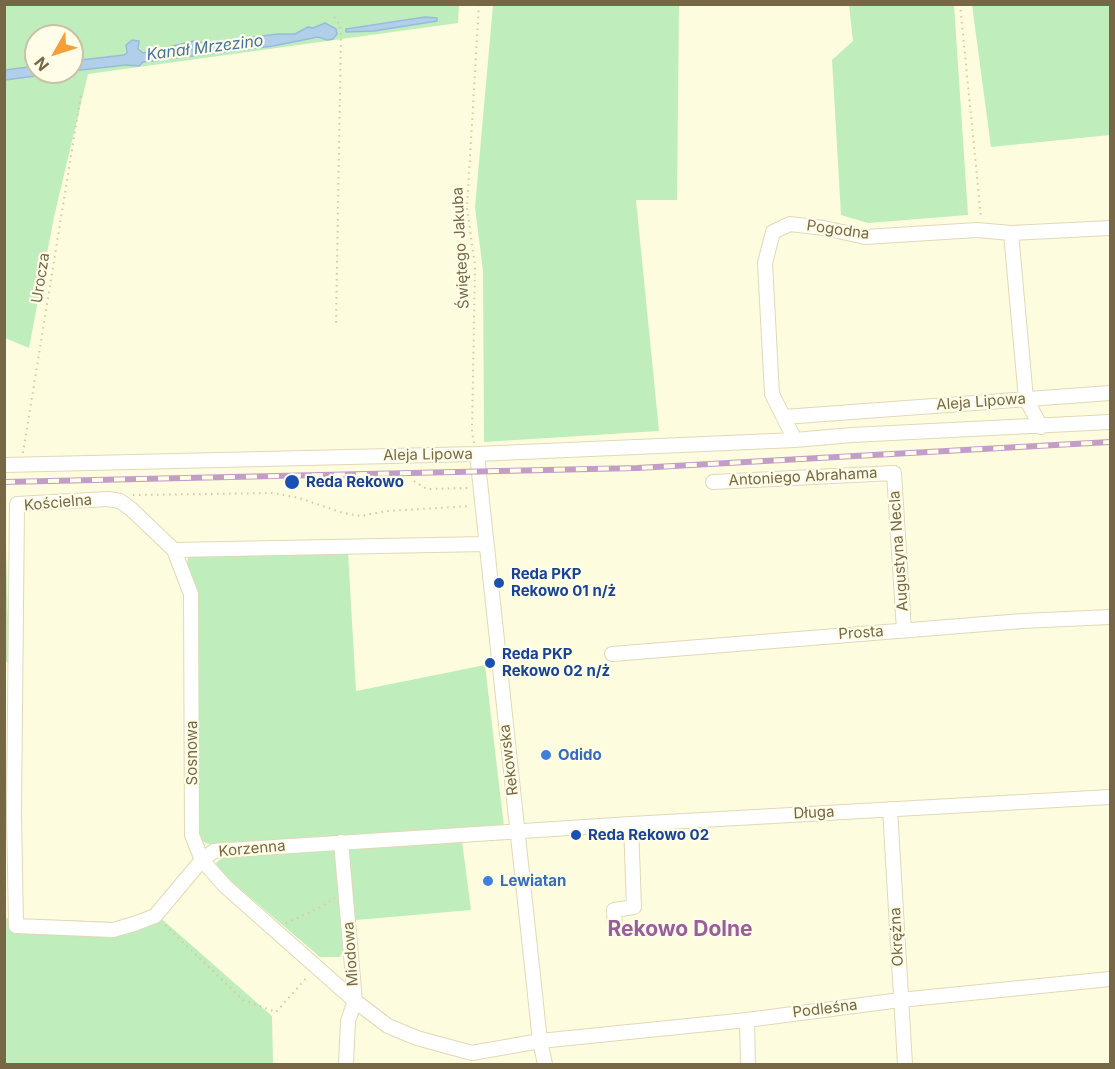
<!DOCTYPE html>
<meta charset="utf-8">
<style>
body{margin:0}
#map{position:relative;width:1115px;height:1069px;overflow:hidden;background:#fefcdf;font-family:Inter,sans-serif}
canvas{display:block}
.frame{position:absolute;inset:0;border:6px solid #776744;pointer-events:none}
.north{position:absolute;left:24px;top:24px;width:60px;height:60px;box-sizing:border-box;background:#fffde7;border:2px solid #c9c1a6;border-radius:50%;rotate:231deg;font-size:16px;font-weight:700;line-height:24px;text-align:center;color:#776744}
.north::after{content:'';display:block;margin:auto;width:21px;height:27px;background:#f49f37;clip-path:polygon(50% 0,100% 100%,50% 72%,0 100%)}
</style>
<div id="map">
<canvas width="1115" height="1069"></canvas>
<div class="frame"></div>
<div class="north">N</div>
</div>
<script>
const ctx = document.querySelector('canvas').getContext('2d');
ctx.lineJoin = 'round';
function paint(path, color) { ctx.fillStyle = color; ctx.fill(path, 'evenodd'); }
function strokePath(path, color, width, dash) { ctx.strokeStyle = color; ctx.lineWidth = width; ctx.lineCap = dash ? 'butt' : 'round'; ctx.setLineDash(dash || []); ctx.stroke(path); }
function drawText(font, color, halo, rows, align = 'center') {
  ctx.font = font + ' Inter,sans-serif'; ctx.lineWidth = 4.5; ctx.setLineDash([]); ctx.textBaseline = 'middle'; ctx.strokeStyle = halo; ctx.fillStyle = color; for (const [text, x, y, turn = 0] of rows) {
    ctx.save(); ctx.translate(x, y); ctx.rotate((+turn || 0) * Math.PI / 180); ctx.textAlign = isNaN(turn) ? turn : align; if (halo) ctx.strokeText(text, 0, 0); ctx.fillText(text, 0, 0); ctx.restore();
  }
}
paint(new Path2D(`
 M4 5H459L458 23 88 74 54 217 29 348 5 338ZM36 36H72V72H36Z
 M493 5H679L677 200H636L659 431 484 442 483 271 475 207Z
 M849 5H954L968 215 868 223 841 215 832 60 853 41Z
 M972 5H1110V135L991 147Z
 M5 505 9 662H5Z
 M196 552H348L356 691 485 665 504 827 209 844 202 841 199 834 186 570 188 558Z
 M462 841 471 910 345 921 348 941 340 957H320L218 870 216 863 222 858Z
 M156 914 272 1016 273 1064H5V918L114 922Z`), '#c0edbc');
const water = new Path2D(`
 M425 17 437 18V21L374 31 346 32V29Z
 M325 23 336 29 337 34 333 39 327 40 318 37 273 46 143 62 139 66 126 65 72 71V61L124 55 127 53 126 45 132 40 139 41 138 49 143 53 194 41 205 43 278 34H295L308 27 313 28Z
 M36 66V72H67L5 80V70Z`);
paint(water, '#b2cfe9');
strokePath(water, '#97bbdc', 1.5);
const minor = new Path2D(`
 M1011 233 1110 228
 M784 417 1110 393
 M795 440 772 394 765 263 773 232 790 224 824 228 865 237 977 230 1011 233 1026 399 1041 427
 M477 454 540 1041 545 1064
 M4 465 477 454 795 440 852 435 1110 422
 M713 482 894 473 904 630
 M174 550 485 544
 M612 654 1022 621 1110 617
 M1110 797 631 824 214 851 202 860 155 916 134 924 113 930 16 926 14 813 17 504 108 499 120 501 131 509 174 550 191 594 192 835 202 860 225 886 355 1001 388 1026 417 1038 472 1053 540 1041 747 1020 900 1000 1110 979
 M890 809 905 1064
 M341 842 355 1001 348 1021 346 1064
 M615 928 614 910 634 907 631 824
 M747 1020 748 1064`);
strokePath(minor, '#e1d8b7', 16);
strokePath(new Path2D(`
 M960 4 981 217
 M334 17 340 25 341 34 336 323
 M474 443 472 432 475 266 467 208 479 4
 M23 453 81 94
 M414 481 427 489 469 488
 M133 495 274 493 299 498 343 513 361 516 387 511 471 506
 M286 923 319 908 335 898
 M165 925 243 1000 276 1012 308 976`), '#dbc797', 2, [1.5, 4.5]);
strokePath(minor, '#fff', 14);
const rail = new Path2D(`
 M4 482 637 468 1110 442`);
strokePath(rail, '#c29dc8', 6);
strokePath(rail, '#fffde7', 4, [11]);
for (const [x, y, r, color] of [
 [292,482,8,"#1a4fb4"],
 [499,583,6,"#1a4fb4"],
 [490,663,6,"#1a4fb4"],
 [546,755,6,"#3f7fe0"],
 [576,835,6,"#1a4fb4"],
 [488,881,6,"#3f7fe0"]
]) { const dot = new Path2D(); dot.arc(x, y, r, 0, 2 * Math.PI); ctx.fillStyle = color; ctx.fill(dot); strokePath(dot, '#fffde7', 2); }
drawText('15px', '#776744', '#fffde7', [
 ["Pogodna",838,230,8],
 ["Świętego Jakuba",461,248,-93],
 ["Urocza",41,278,-81],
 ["Aleja Lipowa",981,402,-4],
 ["Aleja Lipowa",428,455,-1],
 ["Antoniego Abrahama",803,477,-3],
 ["Kościelna",58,503,-5],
 ["Augustyna Necla",899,551,-94],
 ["Prosta",861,633,-4],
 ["Sosnowa",192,753,-90],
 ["Rekowska",509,760,-97],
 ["Długa",814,813,-3],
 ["Korzenna",252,849,-5],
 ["Okrężna",897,937,-93],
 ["Miodowa",351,954,-94],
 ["Podleśna",825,1009,-7]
]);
drawText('bold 15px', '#164399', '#fffde7', [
 ["Reda Rekowo",306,482],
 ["Reda PKP",511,574],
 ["Rekowo 01 n/ż",511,591],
 ["Reda PKP",502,654],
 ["Rekowo 02 n/ż",502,671],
 ["Reda Rekowo 02",588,835]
], 'left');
drawText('bold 15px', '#366cbe', '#fffde7', [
 ["Odido",558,755],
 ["Lewiatan",500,881]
], 'left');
drawText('italic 16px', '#4474a2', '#fffde7', [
 ["Kanał Mrzezino",205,48,-7]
]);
drawText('bold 21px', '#9a5f9b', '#fffde7', [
 ["Rekowo Dolne",680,930]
]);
</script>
